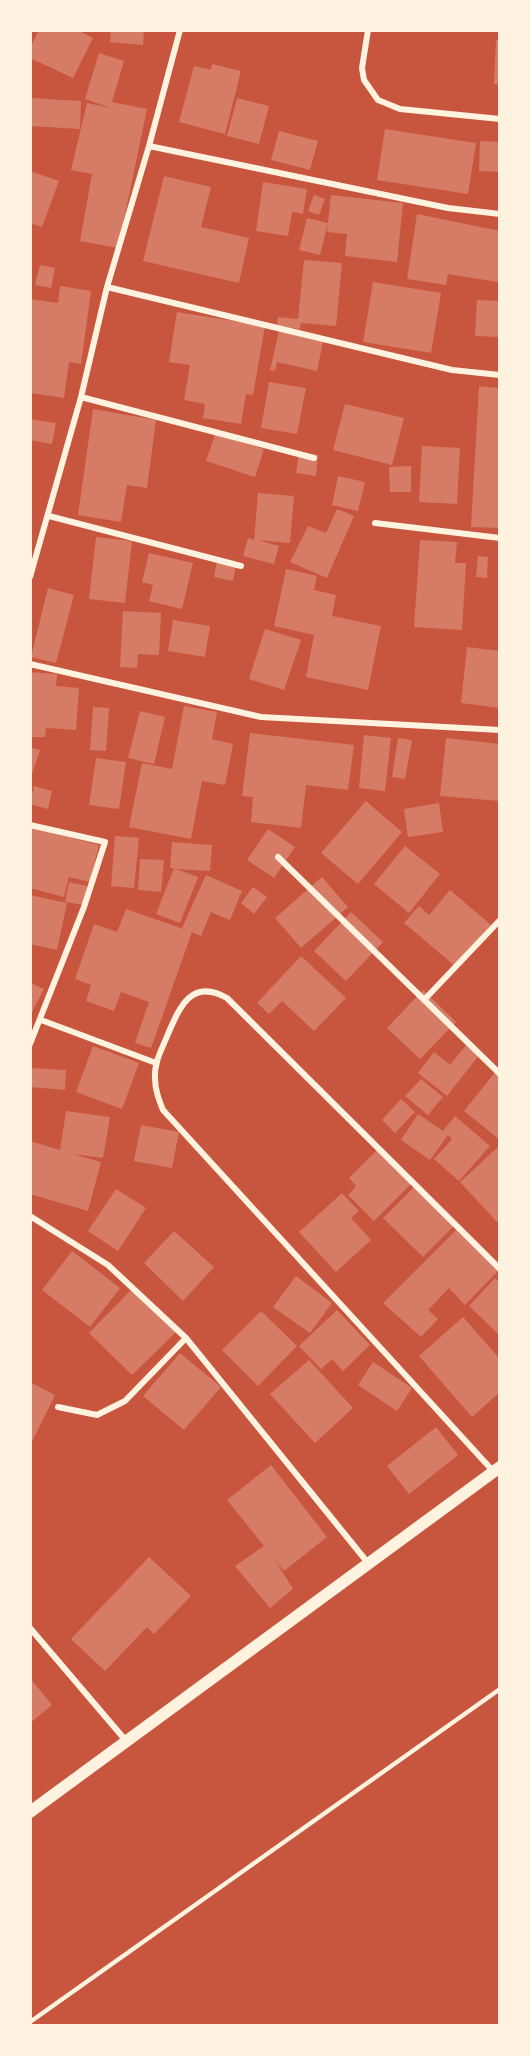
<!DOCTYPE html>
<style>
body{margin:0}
#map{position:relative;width:530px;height:2056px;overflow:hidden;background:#c8553d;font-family:"Work Sans",sans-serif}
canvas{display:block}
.frame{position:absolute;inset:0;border:32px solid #fff3e0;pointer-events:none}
</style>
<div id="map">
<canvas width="530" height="2056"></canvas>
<div class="frame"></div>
</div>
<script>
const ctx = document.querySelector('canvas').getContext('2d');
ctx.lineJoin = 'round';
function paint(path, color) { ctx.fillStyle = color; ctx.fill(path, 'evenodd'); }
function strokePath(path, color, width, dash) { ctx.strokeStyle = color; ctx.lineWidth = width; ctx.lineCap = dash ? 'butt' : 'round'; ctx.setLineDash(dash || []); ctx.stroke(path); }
paint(new Path2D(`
 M39 30H77L93 38 73 78 30 58V48Z
 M111 30H144L143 45 110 42Z
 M496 40H500V85L494 84Z
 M99 53 124 61 112 102 147 109 118 248 80 241 92 174 71 170 87 103 111 108 85 99Z
 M212 64 241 71 225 134 179 122 194 66 211 70Z
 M30 98 81 101 80 129 30 126Z
 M237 98 269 106 259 144 227 136Z
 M385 129 476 143 468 194 377 180Z
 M279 131 318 141 310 170 271 160Z
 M480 141 500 142V172L479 171Z
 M30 171 59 181 42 227 30 223Z
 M164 176 211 187 201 227 249 238 239 283 143 261Z
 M263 182 307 189 303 214 292 212 288 236 256 231Z
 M314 195 325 199 319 215 308 211Z
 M331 195 403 203 397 262 345 256 347 234 327 232Z
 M417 214 500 231 498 282 448 274 446 285 407 279Z
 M307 218 328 223 320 255 299 250Z
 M304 260 342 263 336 326 301 323 300 329 277 327 278 317 298 319Z
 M40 265 55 268 51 288 35 285Z
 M373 282 441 293 431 353 363 342Z
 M60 286 91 291 81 364 69 362 64 398 30 393V299L58 303Z
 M477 300 500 301V337L475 336Z
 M177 312 265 326 253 395 246 394 241 424 203 418 205 404 184 400 190 365 169 362Z
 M279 331 323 342 317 371 277 362 275 371 270 370Z
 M269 382 306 388 297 434 261 428Z
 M479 386 500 388V528L471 527Z
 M345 404 404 418 392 465 333 450Z
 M93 409 156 420 147 488 127 485 121 522 78 515Z
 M30 419 56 423 52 444 30 440Z
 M215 434 264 449 255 477 206 461Z
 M422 446 460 448 457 504 419 502Z
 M299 453 318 455 316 476 296 473Z
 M411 466V492H390L389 467Z
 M338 476 365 482 358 511 332 505Z
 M258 493 294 496 290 543 258 540 279 546 274 564 243 556 248 538 254 540Z
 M337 509 354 516 327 578 290 562 308 526 326 533Z
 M96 537 132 541 125 603 89 599Z
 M420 540 457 542 455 563H466L462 630 414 627Z
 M149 553 193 563 182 609 149 601 153 585 142 582Z
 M478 556 488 557 487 578 476 577Z
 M217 561 236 565 233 581 214 577Z
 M286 569 317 576 314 590 336 595 332 616 381 626 368 690 306 677 314 635 274 626Z
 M48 588 74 595 56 663 31 657Z
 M123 611 161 613 159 655 138 654 137 668 120 667Z
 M173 620 210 626 205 657 168 651Z
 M265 629 301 640 284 690 249 679Z
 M467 647 500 651V708L461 703Z
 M30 672 57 674 56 686 79 688 76 730 46 728 45 737H30Z
 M184 706 217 712 212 739 233 744 225 785 202 781 191 839 129 827 142 763 172 769Z
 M93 707 109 708 106 751 90 750Z
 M140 711 165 717 154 764 128 758Z
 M250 733 354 745 348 790 306 785 301 828 251 822 253 797 242 796Z
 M364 735 391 738 385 791 359 788Z
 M398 738 412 740 405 779 392 777Z
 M446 738 500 744V801L440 796Z
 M30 747 40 750 30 780Z
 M96 758 126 762 119 809 89 805Z
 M34 786 52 791 48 809 30 804Z
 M366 801 402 832 358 884 321 853Z
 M439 803 443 832 408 837 404 809Z
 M30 827 99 845 90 882 69 877 64 897 30 888Z
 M268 829 295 847 274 878 247 860Z
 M115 836 139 838 134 888 111 886Z
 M172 842 212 845 210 871 176 869 198 877 180 923 156 914 174 868H170Z
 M405 846 440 874 409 913 374 884Z
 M140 859 164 860 161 892 138 890Z
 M206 875 242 891 230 920 211 912 201 936 182 928Z
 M322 877 348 907 301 948 275 918Z
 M69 882 87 886 84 905 65 902Z
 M253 887 267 897 254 914 241 903Z
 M450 890 491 925 455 966 404 923 419 906 429 915Z
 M30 895 67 903 57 950 30 944Z
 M126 909 192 932 151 1048 135 1043 149 1002 121 992 114 1011 86 1001 91 985 75 979 94 924 117 932Z
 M351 912 383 942 346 981 314 951Z
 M301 956 346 998 314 1031 282 1001 269 1014 257 1003Z
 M30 983 44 989 30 1016Z
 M423 990 456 1022 420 1059 387 1028Z
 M467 1044 480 1054 447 1096 418 1073 434 1052 450 1065Z
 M93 1046 139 1063 122 1109 76 1092Z
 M500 1066V1140L464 1111Z
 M30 1068 66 1070 65 1090 30 1087Z
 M421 1079 443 1097 428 1115 405 1096Z
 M401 1099 415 1112 395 1133 382 1120Z
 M66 1111 110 1117 103 1158 73 1154 101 1162 88 1211 30 1194V1141L60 1150Z
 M418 1114 443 1131 455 1116 490 1146 459 1181 434 1159 452 1139 448 1135 430 1160 401 1140Z
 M141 1125 179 1132 172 1168 134 1161Z
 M500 1145V1219L497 1222 460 1182Z
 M377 1150 411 1184 374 1221 348 1195 356 1186 349 1178Z
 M415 1186 455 1225 423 1257 383 1218Z
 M116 1189 146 1208 118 1251 88 1231Z
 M342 1193 359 1211 351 1218 371 1240 336 1272 299 1232Z
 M456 1230 498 1271 465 1305 449 1288 428 1310 438 1319 421 1337 383 1303Z
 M174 1231 214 1267 183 1301 144 1263Z
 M72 1251 120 1288 90 1327 42 1290Z
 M296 1276 332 1303 310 1333 273 1307Z
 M495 1278 500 1283 499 1335 469 1306Z
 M132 1289 176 1332 132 1375 89 1333Z
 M337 1310 370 1345 343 1371 332 1359 321 1369 299 1346Z
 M261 1311 297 1346 258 1386 222 1350Z
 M463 1317 500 1359V1392L472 1417 419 1356Z
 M180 1353 221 1387 184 1430 143 1396Z
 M309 1360 353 1408 315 1443 270 1394Z
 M373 1362 412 1388 397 1411 358 1385Z
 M30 1382 55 1395 30 1446Z
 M436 1427 458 1455 409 1494 387 1466Z
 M271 1465 327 1537 284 1571 275 1560 293 1589 270 1608 235 1566 264 1546 227 1500Z
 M149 1557 191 1596 154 1634 147 1627 105 1671 71 1639Z
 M30 1678 52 1705 30 1723Z`), '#d67c66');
strokePath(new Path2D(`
 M30 2022 500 1689`), '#fff3e0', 4.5);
strokePath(new Path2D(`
 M368 30 362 68 364 80 378 100 400 109 500 119
 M149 146 448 208 500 214
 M107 287 452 370 500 375
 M81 397 314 458
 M49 516 241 566
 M375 523 500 538
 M30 577 81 397 107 287 149 146 180 30
 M30 664 261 717 500 730
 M30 825 105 842 84 907 30 1044
 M278 857 500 1074
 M424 1000 500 920
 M41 1020 156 1063
 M30 1216 108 1265 186 1338 368 1563
 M58 1407 97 1415 125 1401 186 1338
 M493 1471 163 1110C159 1100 155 1090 155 1078 154 1062 162 1049 168 1034 180 1006 192 978 227 998L500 1269
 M30 1628 127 1742`), '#fff3e0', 6);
strokePath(new Path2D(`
 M30 1812 500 1467`), '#fff3e0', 12);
</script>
